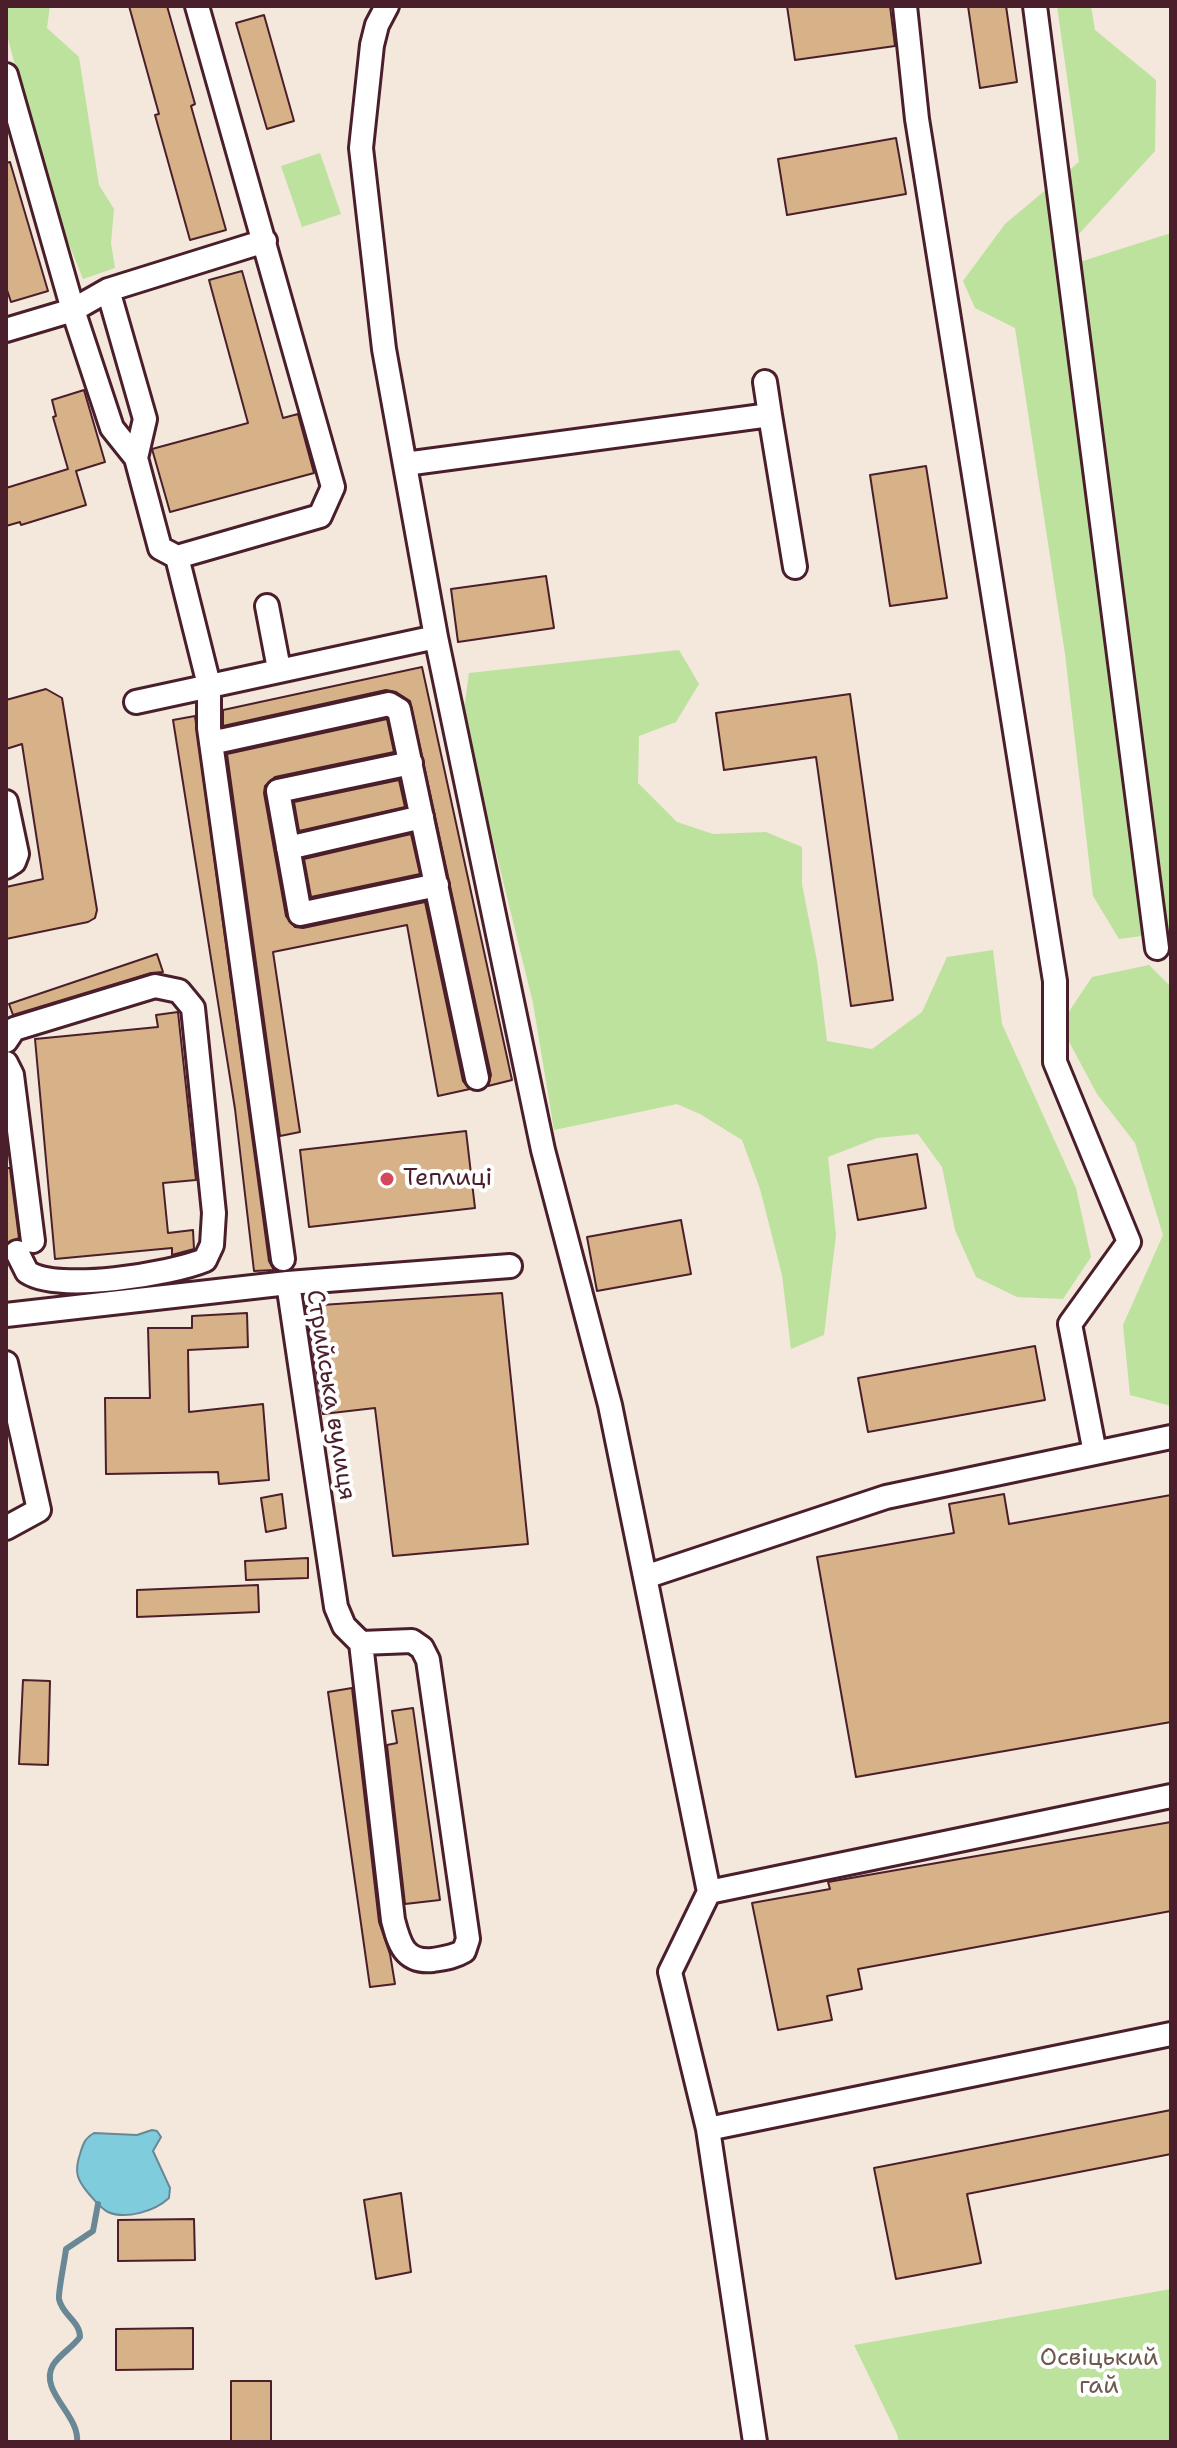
<!DOCTYPE html>
<meta charset="utf-8">
<style>
body{margin:0}
#map{position:relative;width:1177px;height:2448px;overflow:hidden;background:#f3e8db;font-family:"Shantell Sans",sans-serif}
canvas{display:block}
.frame{position:absolute;inset:0;border:8px solid #4a1f2b;pointer-events:none}
</style>
<div id="map">
<canvas width="1177" height="2448"></canvas>
<div class="frame"></div>
</div>
<script>
const ctx = document.querySelector('canvas').getContext('2d');
ctx.lineJoin = 'round';
function paint(path, color) { ctx.fillStyle = color; ctx.fill(path, 'evenodd'); }
function strokePath(path, color, width, dash) { ctx.strokeStyle = color; ctx.lineWidth = width; ctx.lineCap = dash ? 'butt' : 'round'; ctx.setLineDash(dash || []); ctx.stroke(path); }
function drawText(font, color, halo, rows, align = 'center') {
  ctx.font = font + ' "Shantell Sans",sans-serif'; ctx.lineWidth = 8; ctx.setLineDash([]); ctx.textBaseline = 'middle'; ctx.strokeStyle = halo; ctx.fillStyle = color; for (const [text, x, y, turn = 0] of rows) {
    ctx.save(); ctx.translate(x, y); ctx.rotate((+turn || 0) * Math.PI / 180); ctx.textAlign = isNaN(turn) ? turn : align; if (halo) ctx.strokeText(text, 0, 0); ctx.fillText(text, 0, 0); ctx.restore();
  }
}
paint(new Path2D(`
 M6 6H50L47 28 79 57 99 185 114 209 111 243 115 268 83 279 49 194 6 31Z
 M1057 6H1091L1095 30 1156 80 1155 151 1078 235 1060 250 1067 266 1171 233V932L1119 939 1093 896 1065 654 1015 328 975 308 963 281 1005 224 1079 162Z
 M320 153 341 214 302 227 281 166Z
 M679 650 699 684 676 722 639 736 638 783 677 822 713 834 766 832 802 847V884L817 961 827 1041 872 1049 922 1012 947 957 993 950 1002 1024 1076 1188 1091 1257 1063 1299 1017 1297 976 1277 955 1230 942 1167 918 1134 877 1138 828 1157 836 1235 824 1335 791 1349 782 1275 760 1189 742 1140 700 1114 677 1104 554 1130 533 1003 490 828 460 738 469 673Z
 M1149 965 1171 987V1406L1130 1395 1123 1325 1163 1235 1135 1143 1097 1094 1060 1025 1092 977Z
 M1171 2289V2442H899L897 2434 854 2345Z`), '#bce29d');
const water = new Path2D(`
 M152 2130 157 2131 161 2137 153 2151 170 2188 169 2198C155 2211 126 2220 108 2212 100 2208 95 2201 89 2194 77 2180 74 2172 80 2154 83 2144 85 2138 94 2133L137 2135Z`);
paint(water, '#7fccdd');
strokePath(water, '#6a8796', 2);
strokePath(new Path2D(`
 M77 2442C80 2415 38 2391 53 2365 60 2354 72 2348 80 2337 80 2321 62 2315 59 2299 58 2292 65 2259 66 2249L93 2231 98 2204`), '#6a8796', 6);
const building = new Path2D(`
 M129 6H167L195 104 191 106 226 230 190 240 155 115 159 114Z
 M787 6H890L895 46 795 60Z
 M968 6H1006L1017 82 980 88Z
 M264 15 294 121 267 129 236 23Z
 M896 138 906 194 787 215 778 159Z
 M10 162 48 291 11 302 6 287V163Z
 M242 271 283 418 298 414 314 473 170 512 152 449 248 423 209 280Z
 M84 390 105 462 76 471 86 505 21 525 20 522 6 526V488L68 469 53 417 56 416 52 400Z
 M926 466 947 598 890 606 870 475Z
 M546 576 554 628 458 642 451 589Z
 M422 667 512 1080 488 1086 491 1075 410 701 396 692 386 690 223 726V710Z
 M46 689 62 698 97 910 95 918 88 922 6 939V887L43 879 22 744 6 749V700Z
 M850 694 893 1000 851 1006 816 757 724 770 716 713Z
 M195 716 269 1261 274 1270 254 1271 235 1109 173 720Z
 M387 719 394 752 275 777 265 786 264 793 286 916 295 927 303 928 425 902 463 1081 470 1089 438 1096 407 925 273 952 300 1132 280 1136 227 754Z
 M399 780 405 807 299 831 294 802Z
 M411 834 420 874 311 897 304 859Z
 M157 954 163 972 151 973 13 1015 9 1004Z
 M178 1012 196 1180 163 1183 168 1233 193 1230 194 1249 172 1255V1248L55 1259 35 1039 158 1027 156 1015Z
 M466 1131 475 1208 309 1227 300 1150Z
 M917 1154 926 1208 858 1220 848 1165Z
 M6 1168H10L19 1238 6 1244Z
 M681 1220 691 1274 597 1291 587 1237Z
 M502 1293 528 1544 393 1556 375 1408 323 1414 306 1306Z
 M247 1313 248 1347 188 1350 189 1412 263 1404 269 1480 219 1484 218 1472 106 1474 105 1398H150L148 1328H192V1316Z
 M1035 1346 1045 1400 868 1432 858 1378Z
 M282 1494 286 1528 266 1532 261 1498Z
 M1004 1494 1009 1524 1171 1495V1722L856 1777 817 1557 954 1533 949 1504Z
 M308 1558V1578L246 1580 245 1561Z
 M258 1585 259 1612 137 1617V1590Z
 M23 1680 50 1681 48 1765 19 1764Z
 M352 1688 379 1922 390 1954 395 1984 370 1987 328 1692Z
 M413 1708 440 1900 405 1904 387 1745 397 1743 392 1711Z
 M1171 1822V1911L858 1969 862 1989 827 1996 832 2020 778 2030 752 1903 830 1889 828 1882Z
 M1171 2110V2154L967 2194 981 2263 896 2279 874 2168Z
 M401 2193 411 2272 376 2279 364 2200Z
 M194 2219 195 2260 118 2261V2220Z
 M193 2328V2369L116 2370V2329Z
 M231 2381H271V2442H231Z`);
paint(building, '#d7b288');
strokePath(building, '#4a1f2b', 2);
const minor = new Path2D(`
 M387 6 377 25 372 45 361 148 384 349 436 637
 M905 6 917 119 1055 981V1062L1129 1242 1070 1324 1095 1453
 M1035 6 1157 948
 M6 75 73 310 112 428 136 458
 M108 290 145 419 136 458 160 548 177 557 320 516 333 487 197 6
 M6 330 73 310 108 290 265 241
 M765 382 770 415
 M405 464 770 415 795 567
 M177 557 209 685V728L283 1259
 M267 606 279 669
 M136 702 436 637 543 1150 610 1405 645 1577
 M211 743 389 704 399 710 477 1078
 M411 763 278 791 300 914 437 885
 M6 802 17 854 14 862 6 867
 M288 848 422 817
 M6 1041 14 1029 155 986 179 991 193 1008 214 1213 212 1245 205 1260C171 1274 58 1293 27 1272L17 1252
 M6 1063 12 1075 33 1241
 M288 1283 510 1266
 M6 1315 288 1283 336 1607 344 1626 361 1643
 M6 1363 39 1510 6 1528
 M1171 1437 886 1497 645 1577 709 1892 670 1972 708 2129 1171 2034
 M412 1641 422 1648 428 1660 468 1939 464 1951C454 1957 445 1958 433 1960 404 1963 399 1943 393 1920L361 1643Z
 M709 1892 1171 1796
 M708 2129 755 2442`);
strokePath(minor, '#4a1f2b', 28);
strokePath(minor, '#fff', 22);
for (const [x, y, r, color] of [
 [387,1179,8,"#d1495b"]
]) { const dot = new Path2D(); dot.arc(x, y, r, 0, 2 * Math.PI); ctx.fillStyle = color; ctx.fill(dot); strokePath(dot, '#fff', 3); }
drawText('24px', '#4a1f2b', '#fff', [
 ["Теплиці",403,1179]
], 'left');
drawText('24px', '#4a1f2b', '#fff', [
 ["Стрийська вулиця",330,1395,81]
]);
drawText('24px', '#6c5a4d', '#fff', [
 ["Освіцький",1099,2359],
 ["гай",1099,2387]
]);
</script>
